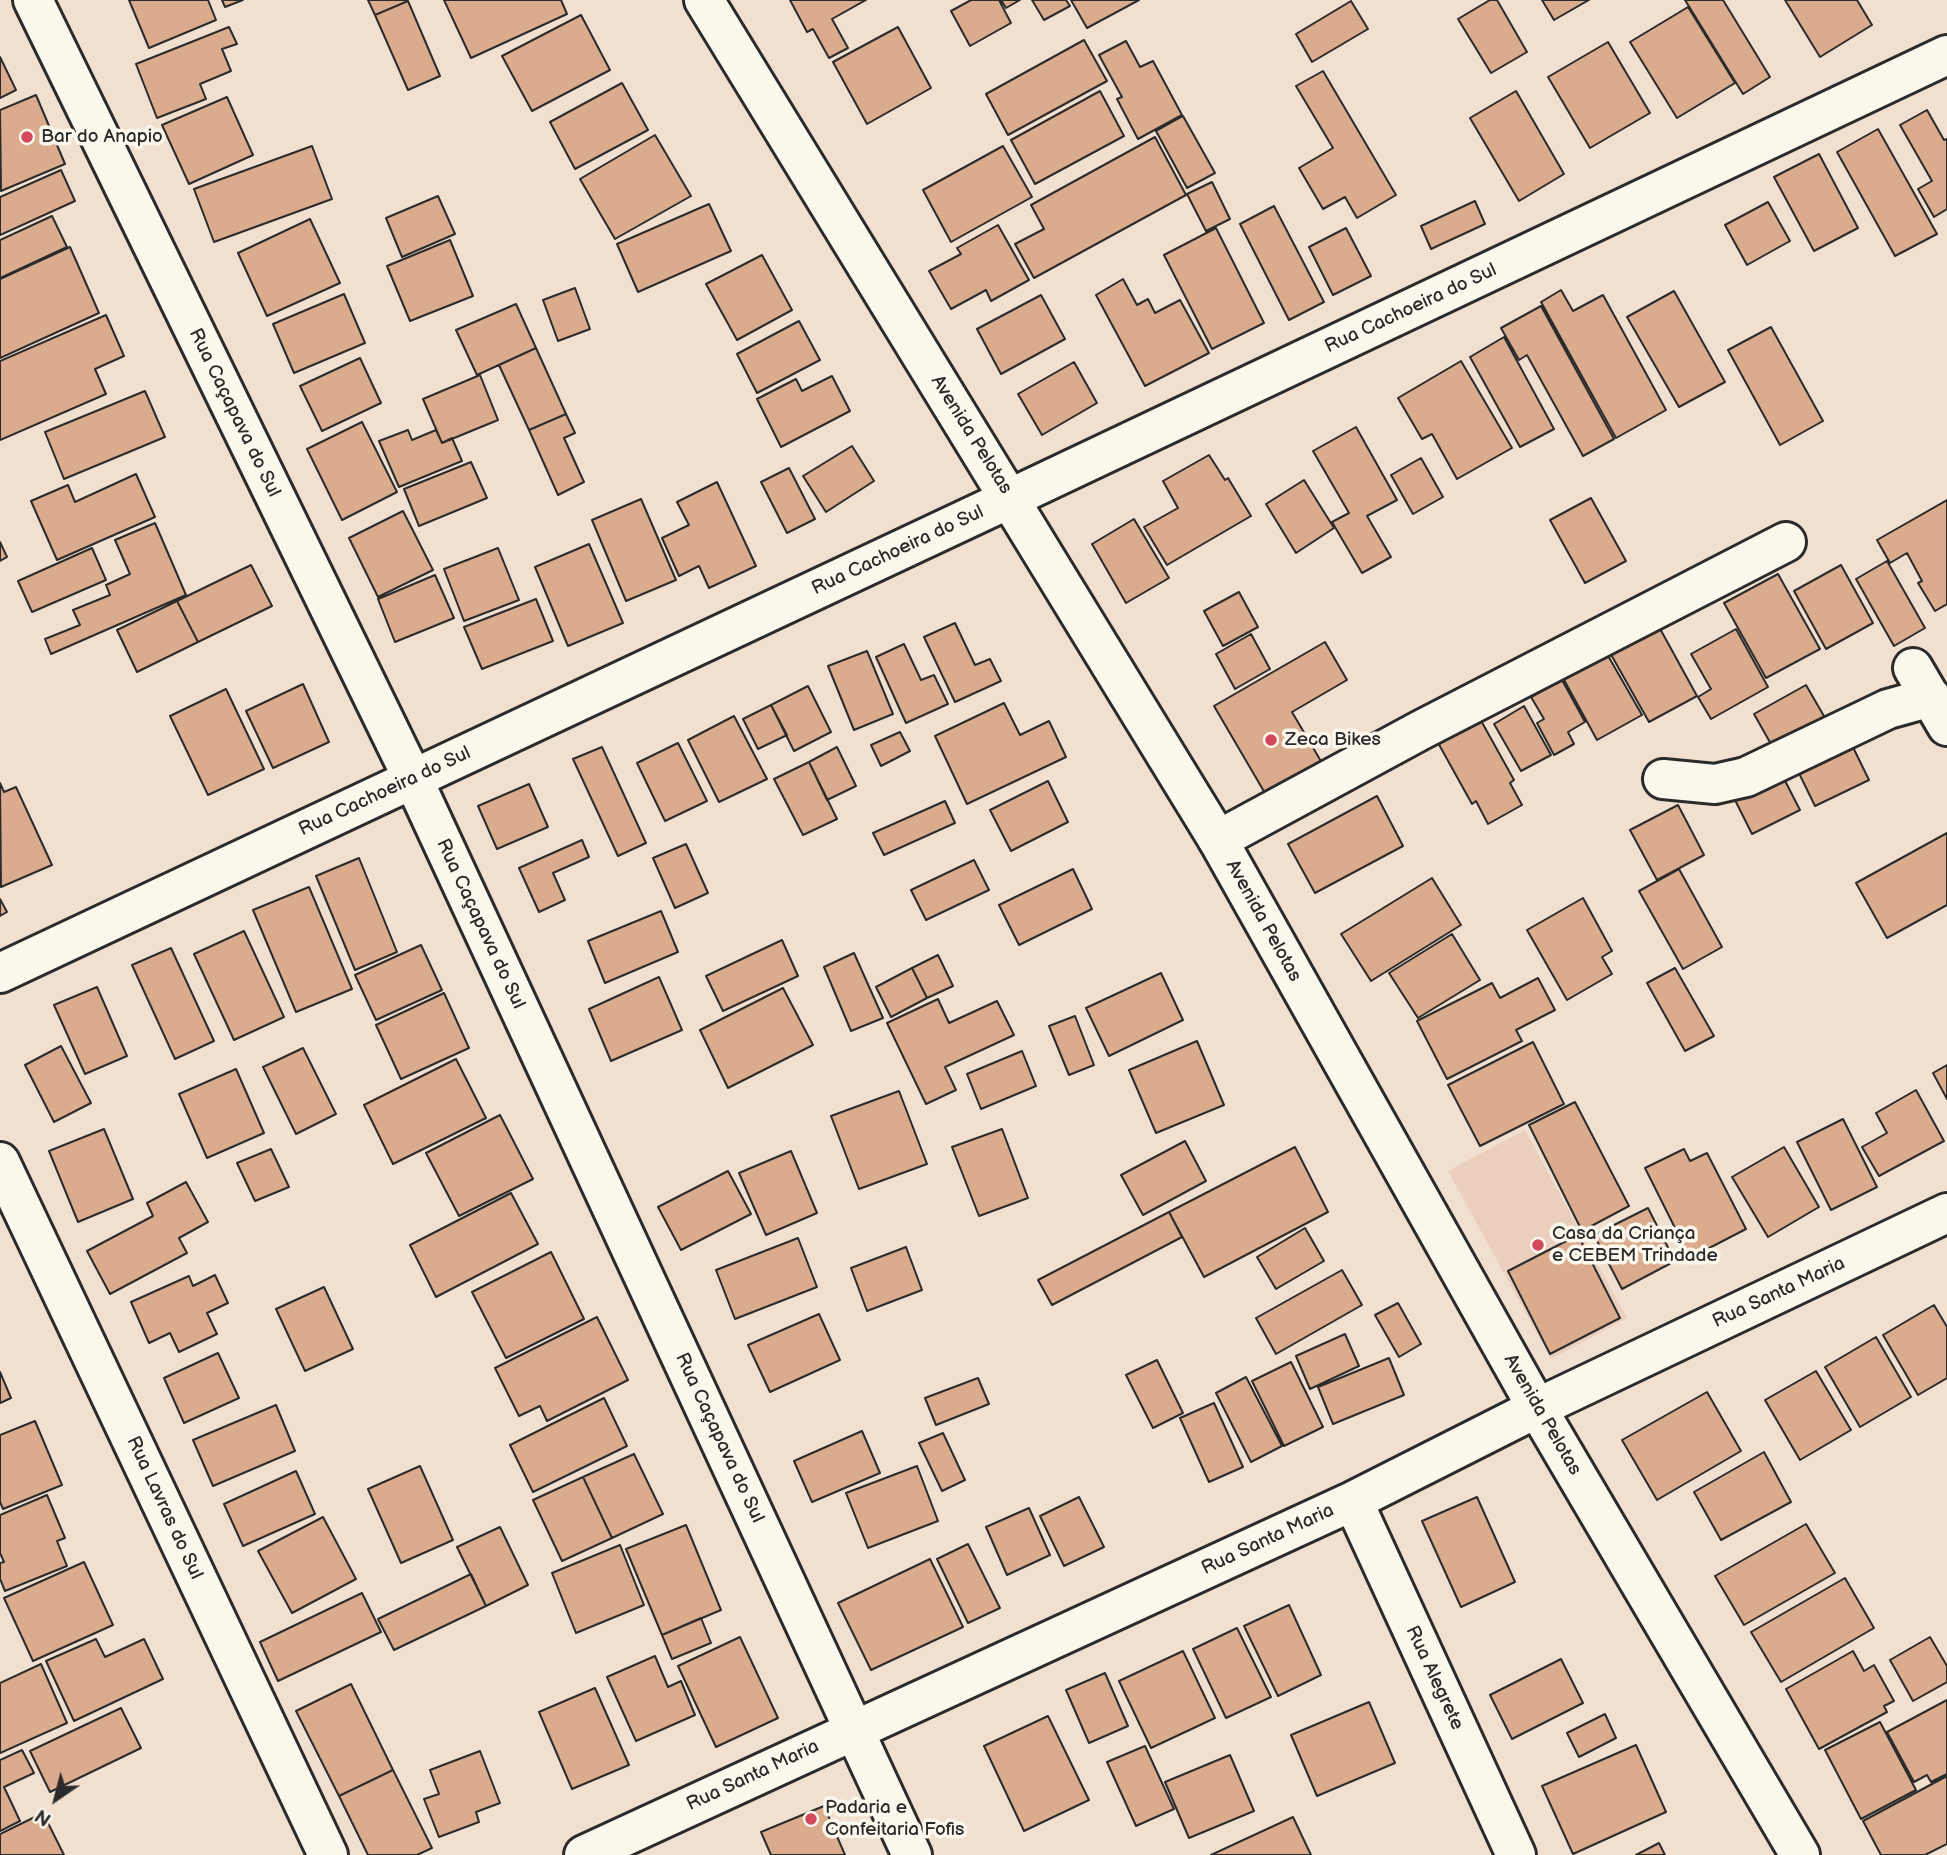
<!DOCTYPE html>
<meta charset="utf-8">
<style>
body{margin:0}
#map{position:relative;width:1947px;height:1855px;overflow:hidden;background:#f1e0d0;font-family:"Balsamiq Sans",sans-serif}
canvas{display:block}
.north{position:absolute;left:21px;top:1764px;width:70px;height:70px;-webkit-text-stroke:5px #fbf7ec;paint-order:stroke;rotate:215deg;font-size:19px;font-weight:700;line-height:28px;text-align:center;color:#2b2b2b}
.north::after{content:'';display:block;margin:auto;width:24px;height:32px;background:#2b2b2b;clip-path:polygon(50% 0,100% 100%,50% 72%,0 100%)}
</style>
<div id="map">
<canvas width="1947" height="1855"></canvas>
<div class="north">N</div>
</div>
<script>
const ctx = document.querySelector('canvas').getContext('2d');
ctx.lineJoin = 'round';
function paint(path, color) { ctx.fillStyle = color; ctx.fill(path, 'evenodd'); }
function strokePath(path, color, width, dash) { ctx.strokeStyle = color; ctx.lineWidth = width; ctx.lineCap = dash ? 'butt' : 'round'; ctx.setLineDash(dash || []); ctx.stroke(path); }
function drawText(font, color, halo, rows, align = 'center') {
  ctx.font = font + ' "Balsamiq Sans",sans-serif'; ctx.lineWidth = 7; ctx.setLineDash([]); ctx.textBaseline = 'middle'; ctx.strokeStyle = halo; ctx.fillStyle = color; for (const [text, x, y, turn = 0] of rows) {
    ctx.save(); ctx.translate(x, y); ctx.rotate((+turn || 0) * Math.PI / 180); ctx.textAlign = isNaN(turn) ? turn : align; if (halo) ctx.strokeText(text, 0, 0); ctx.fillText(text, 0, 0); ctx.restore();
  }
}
paint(new Path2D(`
 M1525 1130 1627 1318 1551 1359 1448 1171Z`), '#ead0bc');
const building = new Path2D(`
 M129 0H208L216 20 149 48Z
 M222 0H243L225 7Z
 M368 0H407L408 1 375 15Z
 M444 0H561L567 14 471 58Z
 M790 0H866L832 19 848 48 829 58 813 29 807 32Z
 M971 0H999L1011 23 970 46 951 11Z
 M1001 0H1020L1006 8Z
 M1032 0H1066L1070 6 1044 20Z
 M1071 0H1139L1087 28Z
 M1490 0H1497L1527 52 1491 73 1458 19Z
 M1542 0H1589L1554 20Z
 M1685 0H1723L1770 77 1743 94Z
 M1785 0H1857L1872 25 1820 57Z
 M408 1 440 76 408 90 375 15Z
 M1351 1 1368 29 1312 62 1296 34Z
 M1688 7 1735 83 1677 118 1630 42Z
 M581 15 610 70 532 111 502 56Z
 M229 27 237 44 222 49 231 71 200 84 206 99 157 118 136 64Z
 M898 27 931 88 867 124 833 62Z
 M1084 40 1107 81 1008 135 986 94Z
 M1126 41 1140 67 1153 61 1182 115 1138 139 1117 99 1122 97 1099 55Z
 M1608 42 1650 113 1590 148 1548 77Z
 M0 57 16 90 0 98Z
 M1323 71 1396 195 1357 218 1345 197 1323 209 1299 168 1333 148 1296 86Z
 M622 83 648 130 575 169 550 122Z
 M1100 91 1124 136 1035 184 1011 140Z
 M1516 91 1564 174 1519 201 1470 118Z
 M36 95 65 164 1 191 0 110Z
 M227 97 253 155 189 184 162 125Z
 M1927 110 1944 140 1947 139V209L1934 217 1918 189 1932 181 1900 125Z
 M1183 116 1215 173 1187 188 1156 131Z
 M1878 129 1937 234 1895 256 1837 152Z
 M655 135 691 196 615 239 580 179Z
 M1155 137 1186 195 1034 278 1015 244 1044 229 1031 205Z
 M312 146 332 199 214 242 194 189Z
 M1003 146 1032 197 951 242 923 190Z
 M1819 154 1858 228 1814 251 1774 177Z
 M61 170 75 201 0 235V197Z
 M1212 182 1230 219 1206 231 1187 194Z
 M438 196 455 234 402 257 386 218Z
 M1475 201 1485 224 1431 249 1421 226Z
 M1768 202 1790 241 1747 265 1725 225Z
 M709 204 731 251 638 292 617 244Z
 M1274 206 1324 302 1289 320 1240 224Z
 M52 216 67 247 0 278V240Z
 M310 219 340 283 267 316 238 253Z
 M998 225 1029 280 991 301 986 290 951 309 929 271 961 254 957 248Z
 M1216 228 1264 323 1212 349 1164 255Z
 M1346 228 1371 276 1333 295 1309 247Z
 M450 240 473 296 410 321 387 266Z
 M70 247 99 313 0 358V279Z
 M762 255 792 310 737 340 706 284Z
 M1123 279 1137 305 1148 299 1155 313 1180 300 1209 353 1145 386 1096 295Z
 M575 288 590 329 558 341 543 300Z
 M1561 290 1573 311 1603 295 1666 410 1616 438 1541 302Z
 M1674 291 1725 382 1679 407 1627 317Z
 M344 294 365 343 294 373 273 324Z
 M1041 295 1065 339 1001 374 977 329Z
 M516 304 536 348 477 375 456 330Z
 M1541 306 1614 439 1583 456 1527 355 1519 360 1501 328Z
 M106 315 124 356 95 369 106 394 0 440V361Z
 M799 321 820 360 757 393 737 354Z
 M1771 327 1823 421 1780 445 1728 350Z
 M1504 337 1554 429 1520 447 1470 357Z
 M536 348 566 414 529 430 499 365Z
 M360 358 381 403 322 431 300 386Z
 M1461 361 1512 448 1457 479 1432 434 1422 439 1398 398Z
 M1074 362 1097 403 1042 435 1018 394Z
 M480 375 498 420 442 443 423 399Z
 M832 376 850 411 781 447 757 399 796 379 802 391Z
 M145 391 165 437 64 479 45 432Z
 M566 414 575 433 564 438 584 482 558 495 529 430Z
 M362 422 397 492 342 520 307 449Z
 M1356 427 1397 500 1367 516 1391 557 1362 573 1332 522 1349 513 1313 451Z
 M408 430 412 440 436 430 442 443 452 438 462 461 399 487 379 441Z
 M852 446 874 481 826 512 803 476Z
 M1209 455 1225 480 1228 478 1251 516 1167 565 1144 527 1178 508 1163 481Z
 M1421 458 1443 497 1413 514 1391 475Z
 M471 462 487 498 419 526 404 489Z
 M789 468 815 519 787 533 761 482Z
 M136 474 155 517 57 560 31 501 68 485 75 502Z
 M1304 480 1334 528 1296 553 1266 504Z
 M717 482 756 566 709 588 699 566 679 576 662 538 689 525 677 502Z
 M1591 498 1626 561 1585 583 1550 520Z
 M641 499 676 580 626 601 592 520Z
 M1947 500V604L1935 611 1918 583 1922 581 1907 553 1890 563 1877 540Z
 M403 511 433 570 378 597 349 538Z
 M1134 519 1169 578 1126 603 1092 544Z
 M155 523 186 595 51 654 45 639 80 625 73 610 110 595 106 585 130 574 115 540Z
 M0 542 7 557 0 561Z
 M589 544 623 623 568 646 535 567Z
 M92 548 106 580 32 612 18 581Z
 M498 548 519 600 464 621 444 569Z
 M1887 561 1925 628 1894 646 1856 579Z
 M251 565 272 606 198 642 177 601Z
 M1841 565 1873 623 1826 649 1794 591Z
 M1778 574 1820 649 1766 678 1724 603Z
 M435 575 454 618 395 642 378 599Z
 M1239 592 1258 627 1223 646 1204 611Z
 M536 599 553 641 482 669 464 627Z
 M177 601 198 642 137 672 117 630Z
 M955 623 975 665 990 659 1001 681 955 702 924 637Z
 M1658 625 1697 696 1649 722 1609 651Z
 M1736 629 1768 687 1711 719 1698 697 1711 689 1691 654Z
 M1251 634 1270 669 1235 689 1216 654Z
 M1325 642 1347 680 1292 712 1325 768 1269 800 1214 706Z
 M904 644 921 680 934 675 948 704 906 723 876 657Z
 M867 651 893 714 854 730 828 666Z
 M1607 654 1642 715 1597 740 1563 678Z
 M1562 680 1585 722 1568 732 1574 744 1554 755 1537 723 1544 719 1531 697Z
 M303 684 329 742 273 768 246 711Z
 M1806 685 1828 723 1776 753 1754 714Z
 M808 686 831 732 794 751 771 705Z
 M226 689 264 769 208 795 170 716Z
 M1004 703 1020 735 1049 721 1066 757 967 804 935 736Z
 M771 705 787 735 758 749 743 719Z
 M1524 706 1551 755 1521 771 1494 724Z
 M734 716 767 779 719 802 688 740Z
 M1479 717 1514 780 1510 783 1522 805 1488 824 1476 801 1472 804 1437 741Z
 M900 732 910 751 881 766 871 745Z
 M1847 735 1869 780 1815 806 1793 761Z
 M678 743 707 801 665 821 637 763Z
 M602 747 646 843 618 856 573 759Z
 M837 747 856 786 827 800 809 762Z
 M809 762 837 819 803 835 774 779Z
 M1780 771 1800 810 1752 834 1733 796Z
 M1048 781 1068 822 1011 851 990 810Z
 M0 783 4 792 16 787 52 865 1 887Z
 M529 784 548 827 497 849 478 806Z
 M1377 796 1403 846 1315 893 1288 844Z
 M945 801 955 823 884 855 873 833Z
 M1678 805 1704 855 1657 880 1630 830Z
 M1947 833V905L1887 938 1856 883Z
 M582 840 589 857 553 873 565 900 539 912 519 868Z
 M686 844 708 893 675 908 653 858Z
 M359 858 397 952 355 970 316 876Z
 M974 860 989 890 926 920 911 890Z
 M1073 869 1092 909 1019 945 999 905Z
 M1679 869 1722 947 1683 969 1639 891Z
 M1432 878 1461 925 1371 981 1341 934Z
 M309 887 352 989 296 1012 253 910Z
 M1583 898 1612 951 1602 957 1612 974 1567 1000 1527 930Z
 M0 899 7 912 0 916Z
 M661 911 678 952 605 983 588 941Z
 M244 931 284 1017 234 1040 194 954Z
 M1452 934 1480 980 1418 1018 1389 973Z
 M782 940 798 976 723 1011 706 976Z
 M421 945 442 990 376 1020 355 975Z
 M171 948 214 1041 175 1059 132 965Z
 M854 953 883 1018 851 1031 824 967Z
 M938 955 953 986 927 998 912 968Z
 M912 968 927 998 891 1017 876 987Z
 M1675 968 1714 1036 1685 1051 1647 983Z
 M1161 973 1183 1020 1109 1056 1086 1008Z
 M659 977 682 1030 611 1061 589 1009Z
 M1538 978 1555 1010 1516 1030 1522 1041 1447 1079 1417 1021 1492 983 1500 998Z
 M97 987 127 1056 85 1074 54 1005Z
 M783 988 813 1045 728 1088 700 1030Z
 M444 993 469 1048 401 1079 376 1025Z
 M938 999 949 1023 997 1001 1014 1035 945 1067 956 1090 926 1104 887 1023Z
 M1075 1016 1094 1065 1069 1075 1049 1026Z
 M1197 1041 1224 1105 1156 1133 1129 1070Z
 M1533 1042 1564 1104 1480 1146 1448 1085Z
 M61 1046 91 1103 54 1122 25 1065Z
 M303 1048 336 1114 296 1134 263 1067Z
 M1022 1051 1036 1086 981 1109 967 1074Z
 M456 1059 486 1118 393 1164 364 1105Z
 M1947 1065V1099L1933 1073Z
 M236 1069 264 1133 207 1158 179 1094Z
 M1916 1090 1944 1141 1879 1176 1862 1147 1887 1133 1876 1113Z
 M899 1091 927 1164 859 1189 831 1116Z
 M1575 1102 1629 1206 1582 1231 1529 1125Z
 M500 1115 533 1179 459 1216 426 1153Z
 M1843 1119 1877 1187 1831 1210 1797 1142Z
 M104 1129 133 1199 78 1222 49 1151Z
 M1002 1129 1028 1198 979 1216 952 1147Z
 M1185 1141 1206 1181 1143 1215 1121 1175Z
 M1295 1147 1328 1212 1204 1277 1169 1212Z
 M1784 1147 1819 1207 1768 1237 1732 1177Z
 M271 1149 289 1187 255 1201 237 1163Z
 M1684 1149 1690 1161 1707 1153 1746 1229 1690 1258 1645 1168Z
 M791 1151 817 1213 766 1235 739 1173Z
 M728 1171 751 1214 681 1250 658 1207Z
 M186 1182 208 1222 179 1238 187 1253 110 1294 87 1251 153 1216 147 1203Z
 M511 1193 538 1244 436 1297 410 1245Z
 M1648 1208 1675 1261 1622 1289 1594 1235Z
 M1169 1212 1182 1237 1052 1305 1038 1280Z
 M1305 1228 1324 1261 1276 1289 1257 1257Z
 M1578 1235 1620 1318 1550 1354 1508 1271Z
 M798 1238 817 1287 735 1319 716 1270Z
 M906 1247 922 1290 867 1311 851 1268Z
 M551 1252 584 1319 506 1358 472 1292Z
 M1342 1270 1362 1305 1276 1354 1256 1318Z
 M215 1275 228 1303 207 1313 217 1334 179 1352 170 1333 149 1343 131 1302 189 1276 193 1286Z
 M324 1287 353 1349 305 1371 276 1309Z
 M1398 1303 1421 1344 1399 1357 1375 1315Z
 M1934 1305 1947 1327V1378L1918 1395 1883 1335Z
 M819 1314 840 1360 770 1392 748 1345Z
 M597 1317 628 1380 547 1421 540 1406 519 1416 495 1368Z
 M1345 1334 1359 1366 1310 1389 1296 1356Z
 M1876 1337 1911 1397 1860 1427 1825 1367Z
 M218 1353 239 1398 184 1423 164 1378Z
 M1389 1358 1404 1395 1333 1424 1318 1387Z
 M1157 1360 1183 1413 1153 1428 1126 1375Z
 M1291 1362 1323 1427 1284 1446 1252 1381Z
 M1816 1371 1851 1430 1800 1460 1765 1400Z
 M0 1372 11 1398 0 1403Z
 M1246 1377 1282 1446 1251 1462 1216 1393Z
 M978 1378 989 1404 936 1425 925 1398Z
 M1707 1392 1741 1451 1657 1500 1622 1440Z
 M604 1398 627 1446 533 1492 510 1445Z
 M1214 1403 1243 1467 1209 1482 1180 1418Z
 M276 1405 295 1451 213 1486 193 1440Z
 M35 1421 62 1485 3 1509 0 1502V1435Z
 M862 1431 880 1473 812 1502 794 1461Z
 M943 1433 965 1480 942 1491 919 1443Z
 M1764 1452 1791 1502 1721 1540 1694 1492Z
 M634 1454 663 1514 612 1538 583 1477Z
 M420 1466 453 1540 401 1563 368 1489Z
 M917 1466 938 1521 868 1548 846 1493Z
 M296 1471 315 1514 243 1546 224 1504Z
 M583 1477 612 1538 562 1561 533 1500Z
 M47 1495 65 1538 57 1541 67 1566 5 1591 0 1579V1563L4 1562 0 1553V1515Z
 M1079 1497 1104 1547 1064 1566 1040 1516Z
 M1477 1497 1515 1582 1461 1607 1422 1521Z
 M1029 1508 1050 1555 1007 1575 986 1527Z
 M323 1517 356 1579 292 1613 258 1551Z
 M1806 1524 1835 1573 1744 1625 1715 1576Z
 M686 1525 721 1610 662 1635 626 1549Z
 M500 1527 528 1585 486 1606 457 1547Z
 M968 1544 1000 1608 968 1623 937 1559Z
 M620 1545 644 1605 576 1633 552 1573Z
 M930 1559 963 1627 871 1670 838 1603Z
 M84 1562 113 1625 33 1661 4 1598Z
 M471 1574 486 1606 394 1650 378 1619Z
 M1845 1578 1874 1628 1781 1682 1751 1632Z
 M362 1593 381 1632 278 1681 260 1642Z
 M1289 1605 1321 1675 1278 1696 1244 1626Z
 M701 1618 711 1643 672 1659 662 1635Z
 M1237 1628 1271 1697 1226 1718 1193 1649Z
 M740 1637 778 1718 716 1747 678 1666Z
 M1930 1637 1947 1666V1682L1913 1701 1890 1660Z
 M96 1639 105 1657 144 1639 163 1679 74 1721 46 1661Z
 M1183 1651 1215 1718 1151 1748 1119 1681Z
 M1853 1651 1864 1671 1874 1665 1894 1701 1884 1706 1887 1712 1819 1749 1786 1689Z
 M655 1656 668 1687 681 1681 695 1715 636 1741 607 1677Z
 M1561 1659 1583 1703 1512 1739 1490 1695Z
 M41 1664 67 1723 0 1753V1683Z
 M1105 1673 1128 1726 1089 1743 1066 1690Z
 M351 1684 393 1770 339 1796 296 1711Z
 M595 1688 629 1765 572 1789 539 1712Z
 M1947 1700V1774L1931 1782 1927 1775 1914 1782 1887 1732Z
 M1369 1702 1395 1763 1317 1796 1291 1735Z
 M121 1708 141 1748 50 1792 30 1751Z
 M1605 1714 1616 1738 1579 1757 1567 1733Z
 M1048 1716 1089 1800 1024 1831 984 1746Z
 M1880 1722 1916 1790 1861 1819 1825 1750Z
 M1636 1745 1666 1812 1573 1854 1542 1786Z
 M1145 1746 1174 1809 1136 1826 1107 1762Z
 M22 1750 34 1773 4 1787 20 1821 0 1831V1760Z
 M480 1751 500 1803 476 1812 479 1822 439 1837 424 1799 439 1794 430 1770Z
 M1230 1755 1254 1811 1189 1838 1165 1782Z
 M393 1770 432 1848 417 1855H368L339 1796Z
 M1947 1776V1844L1925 1855H1881L1863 1821Z
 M824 1806 845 1855H771L761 1832Z
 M43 1813 64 1855H0V1834Z
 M1293 1817 1311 1855H1211Z
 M1659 1843 1665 1855H1636Z`);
paint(building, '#dbab8d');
strokePath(building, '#2b2b2b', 2);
const street = new Path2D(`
 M33 0 413 779 912 1855
 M1913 668 1947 726
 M1663 779 1715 784 1746 777 1888 709 1931 697
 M1218 840 1421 730 1786 542
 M0 973 1011 498 1947 55
 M0 1162 328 1855
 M1353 1501 1516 1855
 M584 1855 1353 1501 1537 1408 1947 1213`);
const secondary = new Path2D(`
 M704 0 1218 840 1537 1408 1800 1855`);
strokePath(street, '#2b2b2b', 44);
strokePath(secondary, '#2b2b2b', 44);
strokePath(street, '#fbf7ec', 38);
strokePath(secondary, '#fbf7ec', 38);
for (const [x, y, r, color] of [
 [27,137,7,"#d1495b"],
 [1271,740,7,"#d1495b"],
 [1538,1245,7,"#d1495b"],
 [811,1819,7,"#d1495b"]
]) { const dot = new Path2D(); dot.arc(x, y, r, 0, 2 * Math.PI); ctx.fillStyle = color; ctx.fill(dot); strokePath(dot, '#fbf7ec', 2.5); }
drawText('19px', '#2b2b2b', '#fbf7ec', [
 ["Bar do Anapio",41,137],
 ["Zeca Bikes",1285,740],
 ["Casa da Criança",1552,1234],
 ["e CEBEM Trindade",1552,1256],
 ["Padaria e",825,1808],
 ["Confeitaria Fofis",825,1830]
], 'left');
drawText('19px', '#2b2b2b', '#fbf7ec', [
 ["Rua Cachoeira do Sul",1411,309,-25],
 ["Rua Caçapava do Sul",234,413,64],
 ["Avenida Pelotas",971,435,58],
 ["Rua Cachoeira do Sul",898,551,-25],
 ["Rua Cachoeira do Sul",385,792,-25],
 ["Avenida Pelotas",1263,921,61],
 ["Rua Caçapava do Sul",480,924,65],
 ["Rua Santa Maria",1779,1293,-25],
 ["Avenida Pelotas",1542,1415,60],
 ["Rua Caçapava do Sul",719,1438,65],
 ["Rua Lavras do Sul",164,1508,65],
 ["Rua Santa Maria",1268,1540,-25],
 ["Rua Alegrete",1434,1678,65],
 ["Rua Santa Maria",753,1776,-25]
]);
</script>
